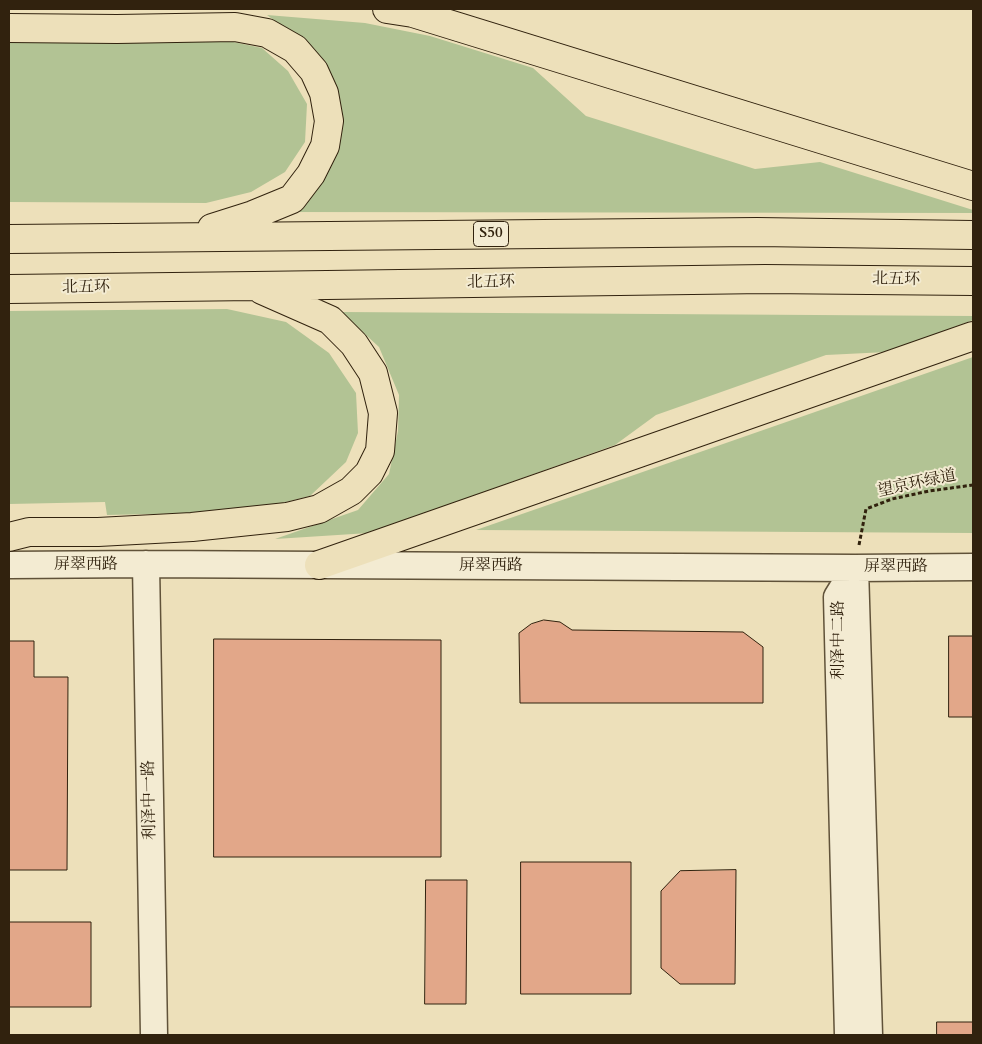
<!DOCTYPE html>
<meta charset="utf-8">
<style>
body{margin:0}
#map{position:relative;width:982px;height:1044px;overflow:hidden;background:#ede0ba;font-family:Cardo,serif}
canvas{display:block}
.frame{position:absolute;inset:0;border:10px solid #31220e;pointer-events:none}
</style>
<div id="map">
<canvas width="982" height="1044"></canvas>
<div class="frame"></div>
</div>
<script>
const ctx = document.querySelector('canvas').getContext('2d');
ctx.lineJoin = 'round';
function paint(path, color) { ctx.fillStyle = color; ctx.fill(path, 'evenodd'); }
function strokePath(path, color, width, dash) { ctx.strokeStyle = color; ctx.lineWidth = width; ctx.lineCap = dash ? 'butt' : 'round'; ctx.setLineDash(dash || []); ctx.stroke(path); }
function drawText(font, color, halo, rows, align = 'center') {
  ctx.font = font + ' Cardo,"Noto Serif SC",serif'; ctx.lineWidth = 4; ctx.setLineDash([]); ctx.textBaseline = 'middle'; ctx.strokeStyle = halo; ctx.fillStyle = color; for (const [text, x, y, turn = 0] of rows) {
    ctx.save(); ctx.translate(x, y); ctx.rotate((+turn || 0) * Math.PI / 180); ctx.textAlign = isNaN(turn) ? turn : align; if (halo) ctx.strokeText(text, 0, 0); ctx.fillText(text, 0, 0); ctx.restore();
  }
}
paint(new Path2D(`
 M267 15 365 23 430 36 533 68 586 116 755 169 820 162 973 210V213L289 212 337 147 312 49Z
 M9 37 214 38 262 48 288 71 307 104 305 142 285 172 251 192 206 203 9 202Z
 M227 309 286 322 329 353 356 393 358 433 346 462 310 496 246 512 107 515 105 502 9 504V311Z
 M341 312 973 316V320L887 352 826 355 656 415 615 445 369 533 275 539 358 510 389 474 398 431 399 395 379 347Z
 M973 357V533L476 530Z`), '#b2c394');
const building = new Path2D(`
 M544 620 560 622 572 630 743 632 763 647V703H520L519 633 531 624Z
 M949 636H973V717H949Z
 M214 639 441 640V857H214Z
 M9 641H34V677H68L67 870H9Z
 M521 862H631V994H521Z
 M736 870 735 984H680L661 968V891L680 871Z
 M426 880H467L466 1004H425Z
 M9 922H91V1007H9Z
 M937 1022H973V1035H937Z`);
paint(building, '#e2a789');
strokePath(building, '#31220e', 1);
const tertiary = new Path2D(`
 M146 564 154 1035
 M9 565 146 564 855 568 973 567
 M855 568 869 1035
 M848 1035 837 597 855 568`);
const motorway = new Path2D(`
 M387 9 413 13 973 186
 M9 28 117 29 235 27 267 33 295 49 314 71 324 93 329 121 325 146 311 174 292 199 253 215 212 228
 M9 239 757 232 973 235
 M9 289 254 286 765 279 973 281
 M9 537 29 532H98L192 527 287 517 319 509 351 491 369 473 380 451 383 413 373 373 354 344 330 320 262 290
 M319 565 973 336`);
strokePath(tertiary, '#605239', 29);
strokePath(motorway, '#31220e', 30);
strokePath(new Path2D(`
 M859 545 866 509 892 499 929 491 973 485`), '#31220e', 3, [4, 2.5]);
strokePath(tertiary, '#f3ebd2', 26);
strokePath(motorway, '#ede0ba', 28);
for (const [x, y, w] of [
 [491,234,35]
]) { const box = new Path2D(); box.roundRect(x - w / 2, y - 12.5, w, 25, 4); ctx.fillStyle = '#f3ebd2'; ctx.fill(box); strokePath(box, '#31220e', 1); }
drawText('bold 15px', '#31220e', null, [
 ["S50",491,234]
]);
drawText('16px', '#31220e', '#f3ebd2', [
 ["北五环",896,280,1],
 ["北五环",491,283,-1],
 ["北五环",86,288,-1],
 ["望京环绿道",917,484,-12],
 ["屏翠西路",86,565],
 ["屏翠西路",491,566],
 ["屏翠西路",896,567],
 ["利泽中二路",839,640,-90],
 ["利泽中一路",150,800,-91]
]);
</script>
